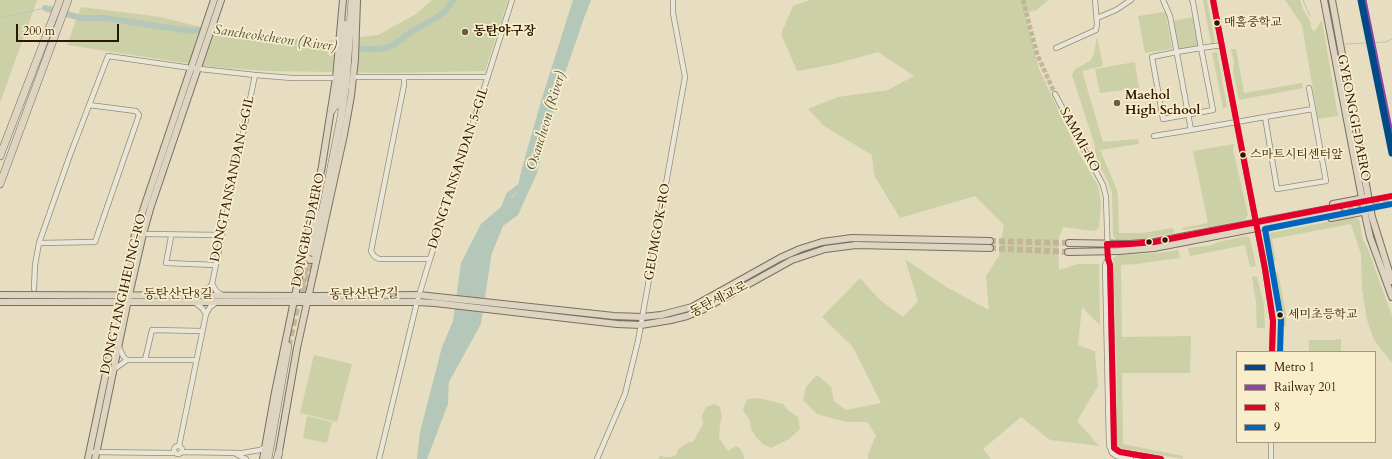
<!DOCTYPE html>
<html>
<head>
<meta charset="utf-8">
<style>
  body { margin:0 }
  #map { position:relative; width:1392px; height:459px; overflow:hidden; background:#e7ddc0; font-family:Cardo,serif }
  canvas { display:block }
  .legend { position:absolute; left:1236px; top:351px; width:140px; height:92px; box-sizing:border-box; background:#f9eecc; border:1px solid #a7987c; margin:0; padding:5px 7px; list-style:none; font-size:12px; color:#2d1603 }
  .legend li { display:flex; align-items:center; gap:8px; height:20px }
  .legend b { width:20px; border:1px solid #a7987c }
  .scale { position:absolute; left:16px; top:24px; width:103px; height:18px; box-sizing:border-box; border:2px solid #2d1603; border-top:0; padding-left:5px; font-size:12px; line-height:14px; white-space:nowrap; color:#2d1603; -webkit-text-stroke:3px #f9eecc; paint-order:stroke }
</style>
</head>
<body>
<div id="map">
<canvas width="1392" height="459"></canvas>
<ul class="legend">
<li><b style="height:5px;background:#004a85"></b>Metro 1</li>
<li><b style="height:5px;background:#8e44ad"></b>Railway 201</li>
<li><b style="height:5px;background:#e4002b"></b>8</li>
<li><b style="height:5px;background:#0065bd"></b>9</li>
</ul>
<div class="scale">200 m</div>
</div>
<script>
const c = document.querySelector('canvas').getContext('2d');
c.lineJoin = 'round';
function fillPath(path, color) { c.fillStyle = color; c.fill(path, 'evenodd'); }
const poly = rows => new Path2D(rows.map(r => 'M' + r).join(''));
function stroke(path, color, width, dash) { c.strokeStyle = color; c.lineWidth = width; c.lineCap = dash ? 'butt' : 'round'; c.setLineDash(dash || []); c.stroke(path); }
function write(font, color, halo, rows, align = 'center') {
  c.font = font + ' Cardo,"Noto Serif KR",serif'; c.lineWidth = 3.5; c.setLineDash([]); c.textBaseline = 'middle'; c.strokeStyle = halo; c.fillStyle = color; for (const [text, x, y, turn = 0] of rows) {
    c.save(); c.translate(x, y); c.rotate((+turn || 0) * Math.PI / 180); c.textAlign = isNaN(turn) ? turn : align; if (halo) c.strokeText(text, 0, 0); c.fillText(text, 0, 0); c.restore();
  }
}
fillPath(poly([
  [0,0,37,0,0,103],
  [432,0,508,0,485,71,393,73,268,71,211,67,67,45,81,7,161,17,216,31,302,44,378,35,416,14],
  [810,0,1048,0,1037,10,1025,13,1039,69,1076,148,1098,186,1101,202,1099,228,1094,231,1063,227,1058,240,1059,270,1078,264,1099,264,1100,325,1082,307,1078,345,1095,351,1098,386,1077,421,1099,446,1050,440,1021,417,983,449,991,459,868,459,868,455,876,435,867,422,846,422,817,414,803,400,806,387,817,375,831,387,834,401,846,410,881,403,853,347,822,317,860,278,880,300,903,317,918,301,905,259,946,287,989,310,986,276,999,256,1004,225,975,196,900,218,874,175,872,155,824,126,808,109,838,97,888,90,914,76,878,52,835,64,797,71,781,34,793,6],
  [1203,0,1207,0,1215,41,1214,44,1211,44],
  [1285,0,1300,0,1303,9,1311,23,1310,25,1314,32,1322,20,1338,116,1318,119,1302,25],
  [1164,12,1166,15,1172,49,1145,53,1138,16],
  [1193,17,1198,45,1197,46,1181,50,1179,48,1173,21],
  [1097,36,1103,66,1082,71,1103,142,1138,139,1139,144,1100,150,1117,190,1118,199,1119,233,1142,233,1173,228,1174,232,1173,233,1137,240,1118,241,1113,236,1112,192,1105,175,1100,168,1095,150,1095,146,1072,75,1074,70,1091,60,1094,54],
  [1231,49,1236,49,1244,93,1302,83,1303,88,1239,100,1233,71,1234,62],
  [1217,52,1227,107,1223,108,1212,53],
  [1135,62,1139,88,1100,93,1095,69],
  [1234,144,1233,150,1248,214,1245,220,1209,227,1204,227,1183,230,1182,228,1208,223,1193,151],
  [1354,217,1359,219,1363,240,1368,249,1392,316,1392,363,1374,340,1367,320,1362,289,1361,254,1351,224,1272,239,1276,261,1270,262,1266,237,1270,233],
  [1246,236,1250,238,1256,266,1250,267,1245,245,1190,256,1188,248,1212,245,1218,242],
  [1178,250,1180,258,1136,264,1121,265,1122,337,1191,336,1190,373,1122,373,1123,444,1183,456,1183,459,1119,448,1116,445,1117,373,1113,258,1118,255,1160,253],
  [1278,272,1286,315,1286,326,1280,326,1279,309,1275,294,1276,288,1273,273],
  [1257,276,1264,305,1265,328,1257,328,1256,303,1252,277],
  [1341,339,1341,352,1309,352,1309,340,1333,340],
  [314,355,352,364,337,422,300,413],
  [759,398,783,404,789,411,798,417,800,429,789,439,771,448,763,444,756,437,751,429,750,421,743,410,747,399],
  [714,404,720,407,722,418,720,424,719,438,728,451,736,446,740,448,744,456,744,459,658,459,660,455,664,457,670,457,676,455,678,449,689,442,693,442,703,424,702,416,706,407],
  [307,416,332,422,327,443,303,438]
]), '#ccd0a6');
fillPath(poly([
  [573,0,591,0,584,18,561,85,547,135,537,173,518,215,503,226,482,278,477,320,449,376,448,404,427,459,417,459,420,432,442,347,453,321,461,263,481,224,516,194,522,168,542,98]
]), '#b5c7b8');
stroke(poly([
  [1303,0,1310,16],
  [0,18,45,8],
  [1345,44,1386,42,1392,39]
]), '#b5c7b8', 1);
stroke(poly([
  [45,8,81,18,104,18,191,31,210,29,235,35,271,40,291,41,317,46,366,49,381,49,392,46,411,32,439,16,448,8,453,0],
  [503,211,509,195,523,184],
  [445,383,478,323,488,257]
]), '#b5c7b8', 6);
stroke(poly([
  [1023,0,1037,54,1055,94]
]), '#c2b59a', 4.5, [4.5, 2]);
stroke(poly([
  [1338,207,1392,196],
  [1339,212,1392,201],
  [990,241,1069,243],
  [990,248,1068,252]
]), '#c2b59a', 6, [6, 3]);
stroke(poly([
  [305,292,314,254],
  [288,346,309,252]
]), '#c2b59a', 7, [7, 3.5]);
const minor = poly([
  [1163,0,1170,16,1191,130,1265,117,1277,189,1326,181,1313,109,1265,117],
  [1192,0,1193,2,1201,48,1213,110,1163,119,1152,57,1177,52,1201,48,1222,45],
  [1213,0,1265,269,1273,321,1272,352],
  [1097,18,1116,10,1131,0],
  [1056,48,1096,30,1097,24,1095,0],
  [353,77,488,77],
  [404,77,404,85,371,251,374,256,379,259,430,259,512,0],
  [1309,88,1313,109],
  [1055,94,1103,185,1106,197,1108,259,1110,265,1114,448,1120,452,1161,459],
  [1154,136,1191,130],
  [143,234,222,235],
  [171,237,166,263,215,265],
  [39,243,95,242,139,115,136,111,89,105],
  [1108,259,1105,265,1109,445,1112,453,1116,456,1131,459],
  [212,284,217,292,222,295],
  [34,289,35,265,39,243,70,155,108,56,191,68,255,75,292,78,336,78],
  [202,295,209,288,212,284,255,75],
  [194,302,202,308,206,314],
  [119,347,123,356,127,360],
  [145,360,152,330,202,331],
  [113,370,127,360,195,360],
  [179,446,206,314,210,307,217,302],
  '174 450a4 4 0 1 1 8 0a4 4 0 1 1-8 0Z',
  [89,452,175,453],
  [182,452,242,453,260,450,265,447],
  [236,454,246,459],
  [379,459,417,302,430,259],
  [597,459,625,394,638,341,685,77,673,13,673,0],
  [1271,459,1271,442]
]);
const major = poly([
  [1324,0,1366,219,1370,237,1392,297],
  [1332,0,1372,217,1392,281],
  [1333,204,1365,198],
  [1331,218,1367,211],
  [1069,243,1130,244,1154,242,1338,207],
  [1068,252,1119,251,1154,248,1339,212],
  [304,255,310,260,315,259,317,257],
  [0,295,319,296,419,295,614,316,642,317,661,315,692,307,780,258,800,249,822,242,852,238,990,241],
  [0,302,417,302,435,303,617,324,641,325,671,320,687,316,702,310,792,260,825,249,856,245,990,248],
  [278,457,297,348,344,135,351,96,355,59,357,0],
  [88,459,135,234,214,0],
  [95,459,129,295,143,234,151,206,221,0],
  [263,459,275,392,322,166,336,78,343,0]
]);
const highway = poly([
  [338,105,344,58,346,24],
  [332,110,339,99],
  [0,156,60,0],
  [0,184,68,0],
  [309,252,317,214],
  [314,253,341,117,346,83,352,0],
  [268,459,288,346],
  [277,459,279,452]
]);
stroke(minor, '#938b78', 6);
stroke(major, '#797060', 8);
stroke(highway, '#797060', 8);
stroke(minor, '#eae6d7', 4.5);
stroke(major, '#ddd4c2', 6);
stroke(highway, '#ddd4c2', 7);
stroke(poly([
  [1213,0,1265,269,1273,321,1272,352],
  [1161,459,1120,452,1114,448,1110,265,1108,259,1107,244,1130,244,1154,242,1392,196]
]), '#e4002b', 6);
stroke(poly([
  [1280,352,1281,320,1265,229,1392,204]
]), '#0065bd', 6);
stroke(poly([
  [1363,0,1392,143]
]), '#8e44ad', 7);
stroke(poly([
  [1361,0,1392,153]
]), '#004a85', 7);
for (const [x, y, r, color] of [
  [1217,23,3.5,"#2d1603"],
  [465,32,4,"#6e5c45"],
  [1117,103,4,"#6e5c45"],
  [1243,155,3.5,"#2d1603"],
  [1165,240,3.5,"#2d1603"],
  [1149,242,3.5,"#2d1603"],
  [1280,315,3.5,"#2d1603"]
]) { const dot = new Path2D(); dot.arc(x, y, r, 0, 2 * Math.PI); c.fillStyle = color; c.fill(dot); stroke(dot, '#f9eecc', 1.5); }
write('12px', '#2d1603', '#f9eecc', [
  ["매홀중학교",1224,23],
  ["스마트시티센터앞",1250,155],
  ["세미초등학교",1288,315]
], 'left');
write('bold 13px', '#2d1603', '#f9eecc', [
  ["동탄야구장",473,32],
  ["Maehol",1125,96],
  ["High School",1125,111]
], 'left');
write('13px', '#2d1603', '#f9eecc', [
  ["GYEONGGI-DAERO",1353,118,79],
  ["SAMMI-RO",1079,140,62],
  ["DONGTANSANDAN 5-GIL",459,168,-72],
  ["DONGTANSANDAN 6-GIL",233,179,-78],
  ["DONGBU-DAERO",309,230,-78],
  ["GEUMGOK-RO",658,232,-80],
  ["DONGTANGIHEUNG-RO",124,294,-77],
  ["동탄산단8길",178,295],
  ["동탄산단7길",364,295,-1],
  ["동탄세교로",719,300,-27]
]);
write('italic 14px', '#555041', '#f9eecc', [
  ["Sancheokcheon (River)",275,39,8],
  ["Osancheon (River)",547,121,-73]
]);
</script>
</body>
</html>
